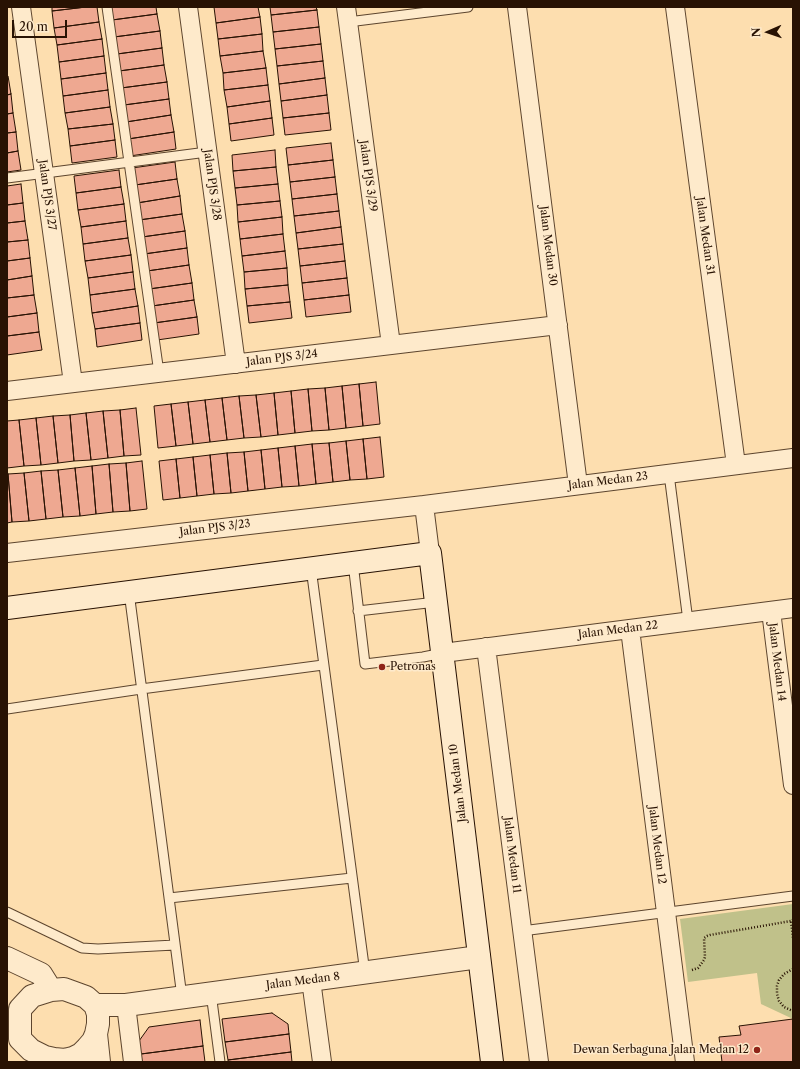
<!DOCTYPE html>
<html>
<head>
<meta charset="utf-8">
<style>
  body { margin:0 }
  #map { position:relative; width:800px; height:1069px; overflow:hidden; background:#fddeaf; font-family:"Libre Caslon Text",serif }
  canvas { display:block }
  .frame { position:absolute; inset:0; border:8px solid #281203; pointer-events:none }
  .north { position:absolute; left:748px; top:12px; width:40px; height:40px; -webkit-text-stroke:3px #feeacb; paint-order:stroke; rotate:268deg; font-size:11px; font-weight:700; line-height:16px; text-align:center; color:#281203 }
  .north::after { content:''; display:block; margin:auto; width:14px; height:18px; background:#281203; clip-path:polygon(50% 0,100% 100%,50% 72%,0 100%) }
  .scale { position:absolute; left:12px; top:20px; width:55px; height:18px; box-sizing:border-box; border:2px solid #281203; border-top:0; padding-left:5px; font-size:12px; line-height:14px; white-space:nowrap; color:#281203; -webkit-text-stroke:3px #feeacb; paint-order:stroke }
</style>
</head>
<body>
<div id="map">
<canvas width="800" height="1069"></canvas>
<div class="frame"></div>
<div class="north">N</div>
<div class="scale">20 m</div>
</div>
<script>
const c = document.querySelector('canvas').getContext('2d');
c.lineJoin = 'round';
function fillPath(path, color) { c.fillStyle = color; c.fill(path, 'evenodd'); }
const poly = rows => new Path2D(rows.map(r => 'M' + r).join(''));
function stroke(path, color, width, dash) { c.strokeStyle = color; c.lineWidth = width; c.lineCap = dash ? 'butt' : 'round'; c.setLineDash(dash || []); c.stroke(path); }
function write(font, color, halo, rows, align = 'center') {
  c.font = font + ' "Libre Caslon Text",serif'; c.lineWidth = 3; c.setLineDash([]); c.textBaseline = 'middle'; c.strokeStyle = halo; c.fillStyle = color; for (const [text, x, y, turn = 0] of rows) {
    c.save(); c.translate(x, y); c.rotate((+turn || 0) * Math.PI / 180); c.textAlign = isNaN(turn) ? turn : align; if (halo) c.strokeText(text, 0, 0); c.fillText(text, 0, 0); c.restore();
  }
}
fillPath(poly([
  [793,904,793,1019,761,1004,757,973,688,982,680,919]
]), '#c0c18a');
const building = poly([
  [52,7,86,7,52,11,52,7],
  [86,7,97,7,99,22,54,28,52,11,86,7],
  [110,7,156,7,157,14,112,20,110,7],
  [214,7,258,7,260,17,216,23,214,7],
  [270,7,316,7,317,10,271,15,270,7],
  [317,10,319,27,273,32,271,15,317,10],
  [157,14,160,31,114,37,112,20,157,14],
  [260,17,262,34,218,39,216,23,260,17],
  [99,22,102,39,57,45,54,28,99,22],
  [319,27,321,44,275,49,273,32,319,27],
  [160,31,162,48,117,54,114,37,160,31],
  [262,34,263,51,220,56,218,39,262,34],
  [102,39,104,56,59,62,57,45,102,39],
  [321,44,323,61,277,66,275,49,321,44],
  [162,48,164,65,119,71,117,54,162,48],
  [263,51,266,68,223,73,220,56,263,51],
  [104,56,106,73,61,79,59,62,104,56],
  [323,61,325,78,279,84,277,66,323,61],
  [164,65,167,82,121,88,119,71,164,65],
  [266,68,268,85,224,90,223,73,266,68],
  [106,73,108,90,63,96,61,79,106,73],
  [7,76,8,76,11,94,7,95,7,76],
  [325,78,327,95,281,101,279,84,325,78],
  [167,82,169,99,124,105,121,88,167,82],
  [268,85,270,101,227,107,224,90,268,85],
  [108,90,110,107,65,113,63,96,108,90],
  [11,94,13,113,7,114,7,95,11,94],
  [327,95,329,113,283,118,281,101,327,95],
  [169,99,171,115,126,122,124,105,169,99],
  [270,101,272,118,229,124,227,107,270,101],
  [110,107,113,124,68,129,65,113,110,107],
  [13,113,16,132,7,133,7,114,13,113],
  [329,113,331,130,285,135,283,118,329,113],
  [171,115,174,132,128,139,126,122,171,115],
  [272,118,274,135,231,141,229,124,272,118],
  [113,124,115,140,70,146,68,129,113,124],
  [16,132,18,151,7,153,7,133,16,132],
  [174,132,176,149,130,156,128,139,174,132],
  [115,140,117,157,72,163,70,146,115,140],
  [331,143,333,160,288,165,286,148,331,143],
  [275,150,276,167,233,171,232,155,275,150],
  [18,151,21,170,7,172,7,153,18,151],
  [333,160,335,177,290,182,288,165,333,160],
  [175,162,177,179,135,185,132,168,175,162],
  [276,167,278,184,235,188,233,171,276,167],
  [119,170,121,187,76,193,74,176,119,170],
  [335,177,337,194,292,199,290,182,335,177],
  [177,179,180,196,137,203,135,185,177,179],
  [21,184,23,203,7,205,7,186,21,184],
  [278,184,280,201,237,205,235,188,278,184],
  [121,187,124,204,78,210,76,193,121,187],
  [337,194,339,211,294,216,292,199,337,194],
  [180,196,182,214,139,220,137,203,180,196],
  [280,201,282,217,238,222,237,205,280,201],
  [23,203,25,221,7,223,7,205,23,203],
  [124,204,126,221,81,227,78,210,124,204],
  [339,211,341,227,296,233,294,216,339,211],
  [182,214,185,231,142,237,139,220,182,214],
  [282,217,283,234,240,239,238,222,282,217],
  [25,221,28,240,7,242,7,223,25,221],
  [126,221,128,238,83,244,81,227,126,221],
  [341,227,343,244,298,249,296,233,341,227],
  [185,231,187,248,144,254,142,237,185,231],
  [283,234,285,251,242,256,240,239,283,234],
  [128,238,131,255,85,261,83,244,128,238],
  [28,240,30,258,7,261,7,242,28,240],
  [343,244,345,261,300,266,298,249,343,244],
  [187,248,189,265,147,271,144,254,187,248],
  [285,251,287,268,244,272,242,256,285,251],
  [131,255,133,272,88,278,85,261,131,255],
  [30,258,32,276,7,280,7,261,30,258],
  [345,261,347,278,302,283,300,266,345,261],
  [189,265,192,283,149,289,147,271,189,265],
  [287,268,288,285,245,289,244,272,287,268],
  [133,272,135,289,90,295,88,278,133,272],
  [32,276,34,295,7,298,7,280,32,276],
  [347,278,349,295,304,300,302,283,347,278],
  [192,283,194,300,152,306,149,289,192,283],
  [288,285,290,302,247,306,245,289,288,285],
  [135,289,138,306,92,313,90,295,135,289],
  [34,295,37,313,7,317,7,298,34,295],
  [349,295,351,312,306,317,304,300,349,295],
  [194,300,197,317,154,323,152,306,194,300],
  [290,302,292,318,249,323,247,306,290,302],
  [138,306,140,323,95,329,92,313,138,306],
  [37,313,39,332,7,336,7,317,37,313],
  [197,317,199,334,157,340,154,323,197,317],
  [140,323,142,340,97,347,95,329,140,323],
  [39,332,42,350,7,355,7,336,39,332],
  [376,382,380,424,363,426,359,384,376,382],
  [359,384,363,426,346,428,342,386,359,384],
  [342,386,346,428,329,430,325,388,342,386],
  [325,388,329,430,312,431,308,389,325,388],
  [308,389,312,431,295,433,291,391,308,389],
  [291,391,295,433,278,435,274,393,291,391],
  [274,393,278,435,261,437,256,395,274,393],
  [256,395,261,437,244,438,239,396,256,395],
  [239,396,244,438,227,440,222,398,239,396],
  [222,398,227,440,210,442,205,400,222,398],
  [205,400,210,442,193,444,188,402,205,400],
  [188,402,193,444,176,446,171,404,188,402],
  [171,404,176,446,158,448,154,406,171,404],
  [136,408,141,455,124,456,120,410,136,408],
  [120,410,124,456,108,458,103,411,120,410],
  [103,411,108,458,91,460,86,413,103,411],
  [86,413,91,460,74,461,70,415,86,413],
  [70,415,74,461,58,463,53,416,70,415],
  [53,416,58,463,41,465,36,418,53,416],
  [36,418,41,465,24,466,19,420,36,418],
  [19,420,24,466,7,468,7,421,19,420],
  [380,437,384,477,367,479,363,439,380,437],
  [363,439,367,479,350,480,346,441,363,439],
  [346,441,350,480,333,482,329,443,346,441],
  [329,443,333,482,316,484,312,444,329,443],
  [312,444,316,484,299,486,295,446,312,444],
  [295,446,299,486,282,487,278,448,295,446],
  [278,448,282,487,265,489,261,450,278,448],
  [261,450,265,489,248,491,244,452,261,450],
  [244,452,248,491,231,493,227,453,244,452],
  [227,453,231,493,214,494,210,455,227,453],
  [210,455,214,494,197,496,193,457,210,455],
  [193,457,197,496,180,498,176,459,193,457],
  [176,459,180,498,163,500,159,461,176,459],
  [142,461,147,509,130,511,126,463,142,461],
  [126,463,130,511,113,512,109,464,126,463],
  [109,464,113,512,96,514,92,466,109,464],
  [92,466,96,514,80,516,75,468,92,466],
  [75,468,80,516,63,517,58,470,75,468],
  [58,470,63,517,46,519,41,471,58,470],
  [41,471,46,519,29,521,24,473,41,471],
  [24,473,29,521,12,522,8,474,24,473],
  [8,474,12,522,7,523,7,475,8,474],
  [272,1013,288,1024,289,1034,225,1042,222,1019,272,1013],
  [793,1019,793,1062,722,1062,719,1037,741,1035,739,1026,793,1019],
  [200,1020,203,1046,141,1054,139,1041,149,1027,200,1020],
  [289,1034,291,1052,228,1060,225,1042,289,1034],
  [203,1046,205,1062,142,1062,141,1054,203,1046],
  [291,1052,292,1062,228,1062,228,1060,291,1052]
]);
fillPath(building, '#eea891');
stroke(building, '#281203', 1);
const service = poly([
  [107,7,159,373],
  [348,22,468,7],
  [7,178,207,152],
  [669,474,688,621],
  [353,563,365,664,423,657,443,653],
  [311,568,365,973],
  [129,592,182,997],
  [358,611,436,602],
  [7,709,141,689,323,665],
  [169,898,352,878],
  [7,912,82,948,98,949,175,945],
  [522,931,793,896],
  [211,993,220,1062]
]);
const minor = poly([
  [21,7,73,383],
  [188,7,236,364],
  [346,7,391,345],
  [517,7,578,485],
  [675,7,736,465],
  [7,391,558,325],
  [424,505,430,553],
  [7,553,179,533,424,505,793,458],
  [771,611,793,785],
  [630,629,685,1062],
  [486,647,539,1062],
  [443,653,793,608],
  [311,980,322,1062],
  [126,1005,133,1062]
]);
const tertiary = poly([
  [7,958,41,974,51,990],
  [64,989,86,997,95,1005,98,1014,98,1024,96,1034,93,1041,87,1048,81,1054,73,1058,65,1060,54,1059,45,1057,31,1050,20,1039,20,1009,32,996,51,990,64,989],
  [95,1005,126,1005,479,957],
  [96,1034,99,1062]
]);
const secondary = poly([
  [7,608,430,553,492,1062]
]);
stroke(service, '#5d452e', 11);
stroke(minor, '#5d452e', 20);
stroke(tertiary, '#5d452e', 24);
stroke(secondary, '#281203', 24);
stroke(poly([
  [793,920,791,921,793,938],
  [793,969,784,974,779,980,777,986,777,994,779,1001,784,1007,793,1011],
  [692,970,698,968,704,960,705,957,704,938,707,936,710,935,791,921]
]), '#281203', 2.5, [1, 2]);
stroke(service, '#feeacb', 9);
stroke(minor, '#feeacb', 18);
stroke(tertiary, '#feeacb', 22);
stroke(secondary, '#feeacb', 22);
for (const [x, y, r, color] of [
  [382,667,4,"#8f2418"],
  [757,1050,4,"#8f2418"]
]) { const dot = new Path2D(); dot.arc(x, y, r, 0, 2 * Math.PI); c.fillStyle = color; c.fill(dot); stroke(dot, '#feeacb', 1.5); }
write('11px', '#281203', '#feeacb', [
  ["Jalan PJS 3/29",368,176,82],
  ["Jalan PJS 3/28",212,185,82],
  ["Jalan PJS 3/27",47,195,82],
  ["Jalan Medan 31",705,236,82],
  ["Jalan Medan 30",548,246,83],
  ["Jalan PJS 3/24",282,358,-7],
  ["Jalan Medan 23",608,481,-7],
  ["Jalan PJS 3/23",215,528,-7],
  ["Jalan Medan 22",618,630,-7],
  ["Jalan Medan 14",777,662,83],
  ["Jalan Medan 10",458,783,-97],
  ["Jalan Medan 12",657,845,83],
  ["Jalan Medan 11",512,855,83],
  ["Jalan Medan 8",303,981,-7]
]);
write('11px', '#281203', '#feeacb', [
  ["Petronas",390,667],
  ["Dewan Serbaguna Jalan Medan 12",749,1050,"right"]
], 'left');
</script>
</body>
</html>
